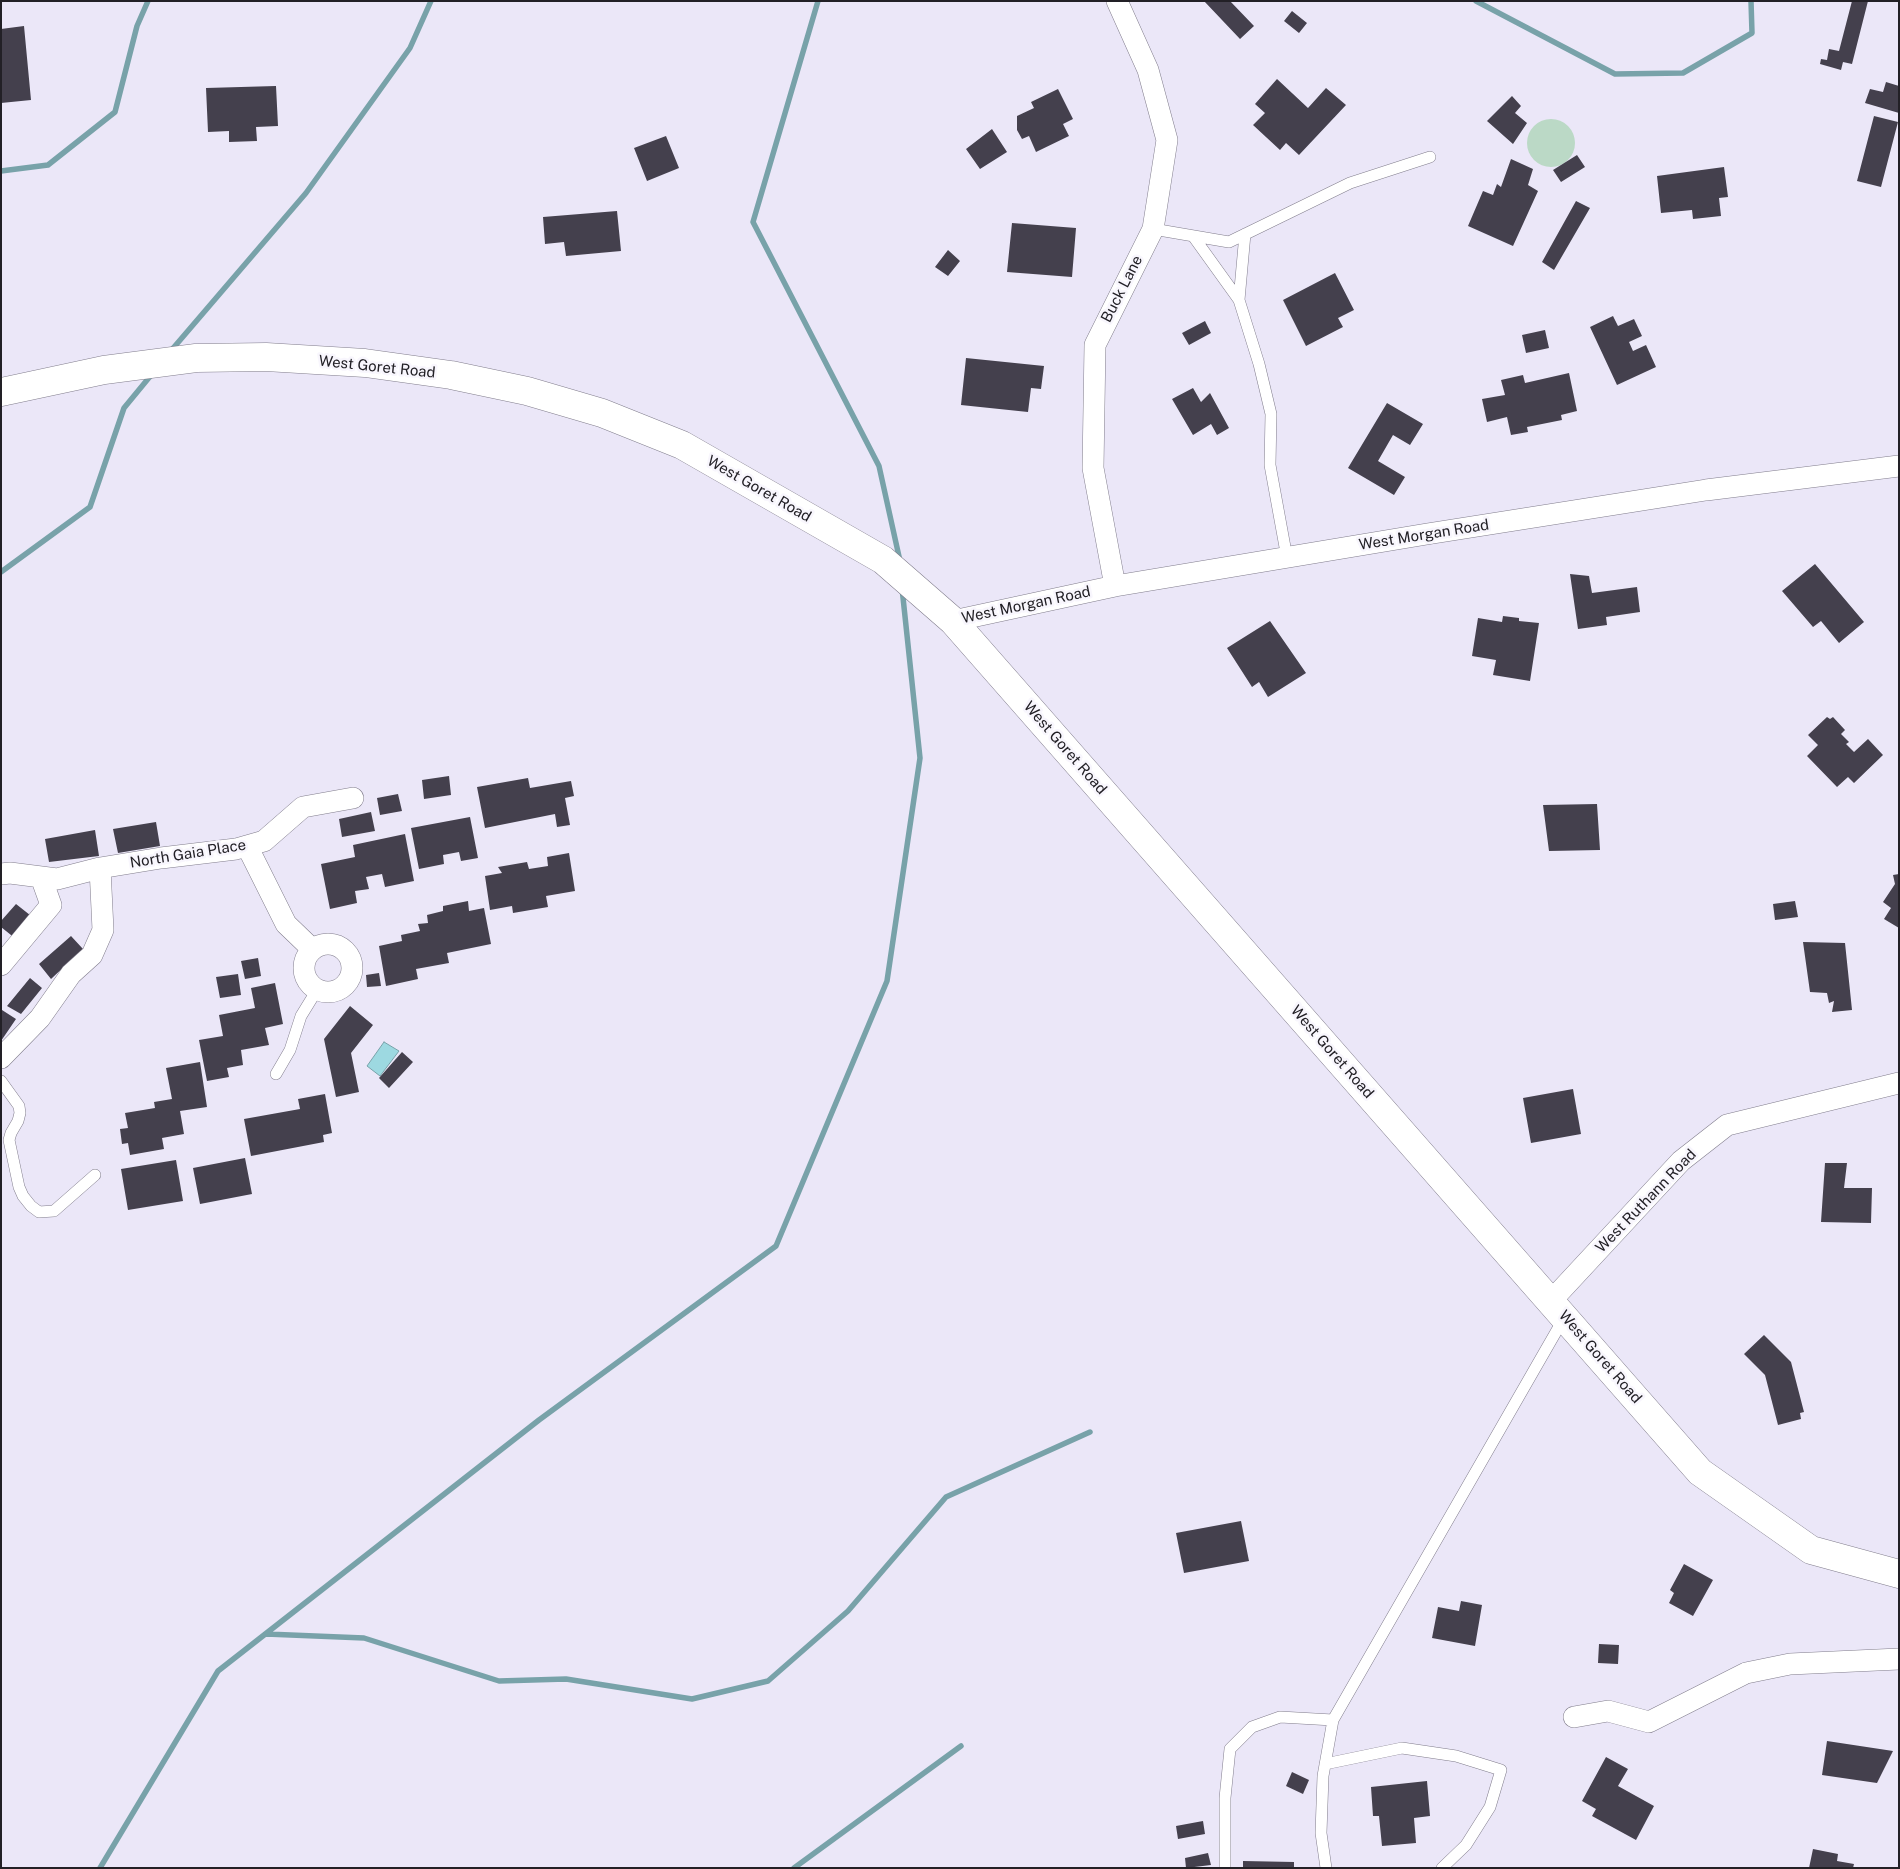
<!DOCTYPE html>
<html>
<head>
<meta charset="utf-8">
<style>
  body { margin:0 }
  #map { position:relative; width:1900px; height:1869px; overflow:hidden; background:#ebe7f8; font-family:"Public Sans",sans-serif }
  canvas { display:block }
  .frame { position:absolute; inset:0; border:2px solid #222026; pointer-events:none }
</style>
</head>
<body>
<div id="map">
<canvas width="1900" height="1869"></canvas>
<div class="frame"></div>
</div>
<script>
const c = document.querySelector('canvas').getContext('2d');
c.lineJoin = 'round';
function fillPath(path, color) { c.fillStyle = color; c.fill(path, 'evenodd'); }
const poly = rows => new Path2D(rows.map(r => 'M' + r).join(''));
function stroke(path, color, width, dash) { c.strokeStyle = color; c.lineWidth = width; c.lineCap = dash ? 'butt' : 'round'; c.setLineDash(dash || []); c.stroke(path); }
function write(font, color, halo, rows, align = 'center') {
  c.font = font + ' "Public Sans",sans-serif'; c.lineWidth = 5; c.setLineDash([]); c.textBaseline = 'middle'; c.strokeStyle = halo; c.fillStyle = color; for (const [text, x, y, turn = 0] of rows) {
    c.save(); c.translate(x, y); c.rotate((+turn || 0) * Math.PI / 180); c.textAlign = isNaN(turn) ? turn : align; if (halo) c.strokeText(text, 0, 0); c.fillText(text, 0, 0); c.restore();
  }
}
fillPath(poly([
  '1527 143a24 24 0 1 1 48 0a24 24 0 1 1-48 0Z'
]), '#bbd9c6');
const water = poly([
  [384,1042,399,1051,380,1076,367,1066,384,1042]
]);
fillPath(water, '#9dd9e1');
stroke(water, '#78a2a9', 1);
stroke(poly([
  [818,1,753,222,879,466,900,561],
  [1476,1,1615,74,1683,73,1752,33,1751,1],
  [1,171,48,165,115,112,137,26,148,1],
  [169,353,306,193,410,48,431,1],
  [1,572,90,507,124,408,152,374],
  [266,1634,364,1638,499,1681,566,1679,692,1699,768,1681,848,1611,946,1497,1090,1432],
  [100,1868,218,1671,539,1420,776,1246,887,981,920,758,902,588],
  [794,1868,961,1746]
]), '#78a2a9', 5.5);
fillPath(poly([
  [1204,1,1230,1,1254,26,1240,39],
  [1852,1,1868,1,1852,64,1843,62,1841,70,1820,64,1821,59,1827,60,1829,49,1839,51],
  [1292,11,1307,23,1299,33,1284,21],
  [24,26,31,100,1,103,1,29],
  [1277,79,1308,108,1326,88,1346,105,1299,155,1286,143,1280,150,1253,125,1265,113,1255,104],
  [1886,82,1899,86,1899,113,1865,103,1870,89,1883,92],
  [276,86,278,126,256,127,257,141,229,142,229,131,208,132,206,88],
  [1058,89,1073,119,1063,124,1069,136,1036,152,1029,136,1022,139,1017,130,1017,116,1034,108,1031,102],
  [1512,96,1521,106,1515,113,1527,123,1513,144,1487,121],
  [1874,116,1898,122,1881,187,1857,181],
  [992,129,1007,152,980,169,966,149],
  [666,136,679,168,647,181,634,148],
  [1577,155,1585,167,1561,182,1553,170],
  [1511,159,1533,169,1528,185,1538,191,1513,246,1468,226,1483,191,1493,195,1497,184,1501,187],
  [1724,167,1728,197,1719,198,1721,216,1693,219,1692,210,1661,213,1657,176],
  [1576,201,1590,208,1554,270,1542,262],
  [617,211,621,251,566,256,564,242,545,244,543,217],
  [1012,223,1076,228,1072,277,1007,272],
  [948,250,960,261,948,276,935,267],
  [1335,273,1354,310,1338,318,1343,327,1306,346,1283,300],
  [1613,316,1618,326,1634,319,1642,336,1629,342,1633,351,1646,345,1656,367,1617,385,1590,327],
  [1205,321,1211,333,1189,345,1182,333],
  [1545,330,1549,348,1526,353,1522,335],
  [966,358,1044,366,1041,389,1031,388,1028,412,961,405],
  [1569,373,1577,411,1561,415,1562,420,1527,427,1528,432,1511,435,1507,417,1487,422,1482,399,1505,395,1501,380,1523,375,1525,383],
  [1193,388,1201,402,1210,393,1229,428,1217,435,1211,424,1193,435,1172,399],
  [1387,403,1423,424,1410,445,1393,435,1378,461,1405,477,1394,495,1348,468],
  [1815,564,1864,622,1839,643,1821,621,1813,627,1782,591],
  [1570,574,1589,576,1592,593,1637,587,1640,612,1606,617,1607,625,1578,629],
  [1503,616,1519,618,1519,621,1539,623,1530,681,1493,675,1496,660,1472,656,1478,618,1502,622],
  [1270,621,1306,673,1268,697,1259,682,1252,687,1227,648],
  [1827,717,1830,719,1833,717,1845,730,1841,734,1849,742,1846,744,1854,752,1868,739,1883,755,1854,783,1848,777,1837,787,1807,756,1818,745,1808,735],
  [449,776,451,795,424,799,422,780],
  [528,778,530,788,571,781,574,796,565,798,570,825,557,827,555,814,485,828,477,787],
  [398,794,402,811,380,815,377,798],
  [1597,804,1600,850,1549,851,1543,805],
  [371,812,375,831,342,837,339,819],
  [470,817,478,858,461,861,459,852,443,855,444,864,419,869,411,828],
  [156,822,160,846,118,853,113,829],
  [95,830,99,856,49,862,45,839],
  [405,834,414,881,385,887,382,874,366,877,369,889,355,891,357,903,330,909,321,864,355,857,353,845],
  [569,853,575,891,546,896,548,907,513,913,512,906,490,910,485,876,502,873,498,867,527,862,529,869,548,866,547,857],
  [1899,874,1899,928,1884,919,1891,908,1883,902,1895,884,1893,875],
  [468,901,469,911,484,908,491,944,447,953,449,963,416,969,418,979,386,986,379,946,402,941,401,935,420,931,418,924,428,923,427,915,443,911,443,906],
  [1795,901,1798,917,1775,920,1773,904],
  [16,904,35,919,16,939,1,927,1,921],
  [71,936,83,949,51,979,39,964],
  [1803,942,1845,943,1852,1010,1832,1012,1834,1001,1829,1003,1827,993,1810,992],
  [258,958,261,976,245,979,241,961],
  [379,973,381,986,367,987,366,975],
  [238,974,241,995,220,998,216,977],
  [30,978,42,988,21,1014,7,1006],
  [275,983,283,1024,265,1028,269,1045,241,1050,243,1065,227,1068,229,1077,207,1081,199,1040,223,1036,219,1015,255,1008,251,988],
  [350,1006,373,1025,351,1053,359,1092,336,1097,324,1039],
  [2,1010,16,1019,1,1041,1,1012],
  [402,1052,413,1062,389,1088,379,1078],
  [200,1062,207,1107,180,1111,184,1134,162,1138,164,1149,130,1155,128,1143,122,1144,120,1129,128,1128,125,1113,155,1108,154,1102,172,1099,166,1068],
  [1573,1089,1581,1134,1531,1143,1523,1098],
  [325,1094,332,1133,323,1135,324,1142,251,1156,244,1119,300,1109,298,1099],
  [245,1158,252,1194,200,1204,193,1168],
  [176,1160,183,1201,128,1210,121,1169],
  [1825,1163,1847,1163,1844,1188,1872,1188,1871,1223,1821,1222],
  [1764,1335,1791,1362,1804,1412,1800,1413,1801,1419,1778,1425,1765,1375,1744,1354],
  [1241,1521,1249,1561,1184,1573,1176,1533],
  [1684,1564,1713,1580,1693,1616,1669,1603,1674,1593,1670,1590],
  [1461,1601,1482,1605,1475,1646,1432,1638,1438,1607,1459,1611],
  [1599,1644,1619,1645,1618,1664,1598,1663],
  [1827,1741,1893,1751,1877,1783,1822,1775],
  [1606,1757,1628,1769,1618,1786,1654,1806,1636,1840,1592,1816,1596,1809,1582,1801],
  [1292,1772,1309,1780,1303,1794,1286,1786],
  [1427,1781,1430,1816,1414,1818,1416,1843,1382,1846,1379,1816,1373,1816,1371,1787],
  [1203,1821,1205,1834,1178,1839,1176,1826],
  [1813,1849,1838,1854,1837,1861,1854,1864,1853,1868,1809,1868],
  [1208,1853,1211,1865,1186,1868,1185,1858],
  [1243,1861,1294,1862,1294,1868,1243,1868]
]), '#44404d');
const lane = poly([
  [1153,229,1229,242,1350,183,1430,157],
  [1245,234,1239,300,1259,364,1271,414,1270,465,1287,558],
  [1193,236,1239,300],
  [276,1074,290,1050,301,1016,317,990],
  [1,1081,19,1106,20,1113,18,1121,11,1133,9,1140,19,1187,23,1196,31,1206,39,1212,54,1211,95,1175],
  [1325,1764,1402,1748,1456,1756,1501,1770,1490,1807,1466,1845,1442,1868],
  [1225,1868,1225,1798,1230,1749,1252,1727,1280,1717,1333,1720,1564,1318],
  [1326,1868,1321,1833,1323,1776,1333,1720]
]);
const street = poly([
  [1115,586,1093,468,1095,345,1153,229,1167,140,1148,70,1117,1],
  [953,621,1115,586,1427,534,1706,490,1899,466],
  [247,846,286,924,312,949],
  [1,874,10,873,57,879,100,868,161,858,236,849,264,841,303,807,353,798],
  '304 968a24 24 0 1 1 48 0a24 24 0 1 1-48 0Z',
  [1,965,51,905,41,877],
  [1,1058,40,1018,71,974,92,955,103,930,100,868],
  [1551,1301,1681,1161,1727,1125,1899,1083],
  [1574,1717,1608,1711,1649,1722,1746,1673,1790,1664,1899,1659]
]);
const secondary = poly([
  [1,392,104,370,196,358,266,357,365,363,451,375,527,391,602,413,682,445,883,560,953,621,1700,1472,1811,1550,1899,1574]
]);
stroke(lane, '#817d8c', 12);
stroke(street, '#817d8c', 22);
stroke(secondary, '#817d8c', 29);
stroke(lane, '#fff', 11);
stroke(street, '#fff', 21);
stroke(secondary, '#fff', 28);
write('15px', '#222026', '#f8f6fd', [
  ["Buck Lane",1122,289,-63],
  ["West Goret Road",377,367,6],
  ["West Goret Road",759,489,30],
  ["West Morgan Road",1424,535,-9],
  ["West Morgan Road",1026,605,-12],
  ["West Goret Road",1065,748,49],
  ["North Gaia Place",188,854,-9],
  ["West Goret Road",1332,1052,49],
  ["West Ruthann Road",1646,1201,-46],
  ["West Goret Road",1600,1357,49]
]);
</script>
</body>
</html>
